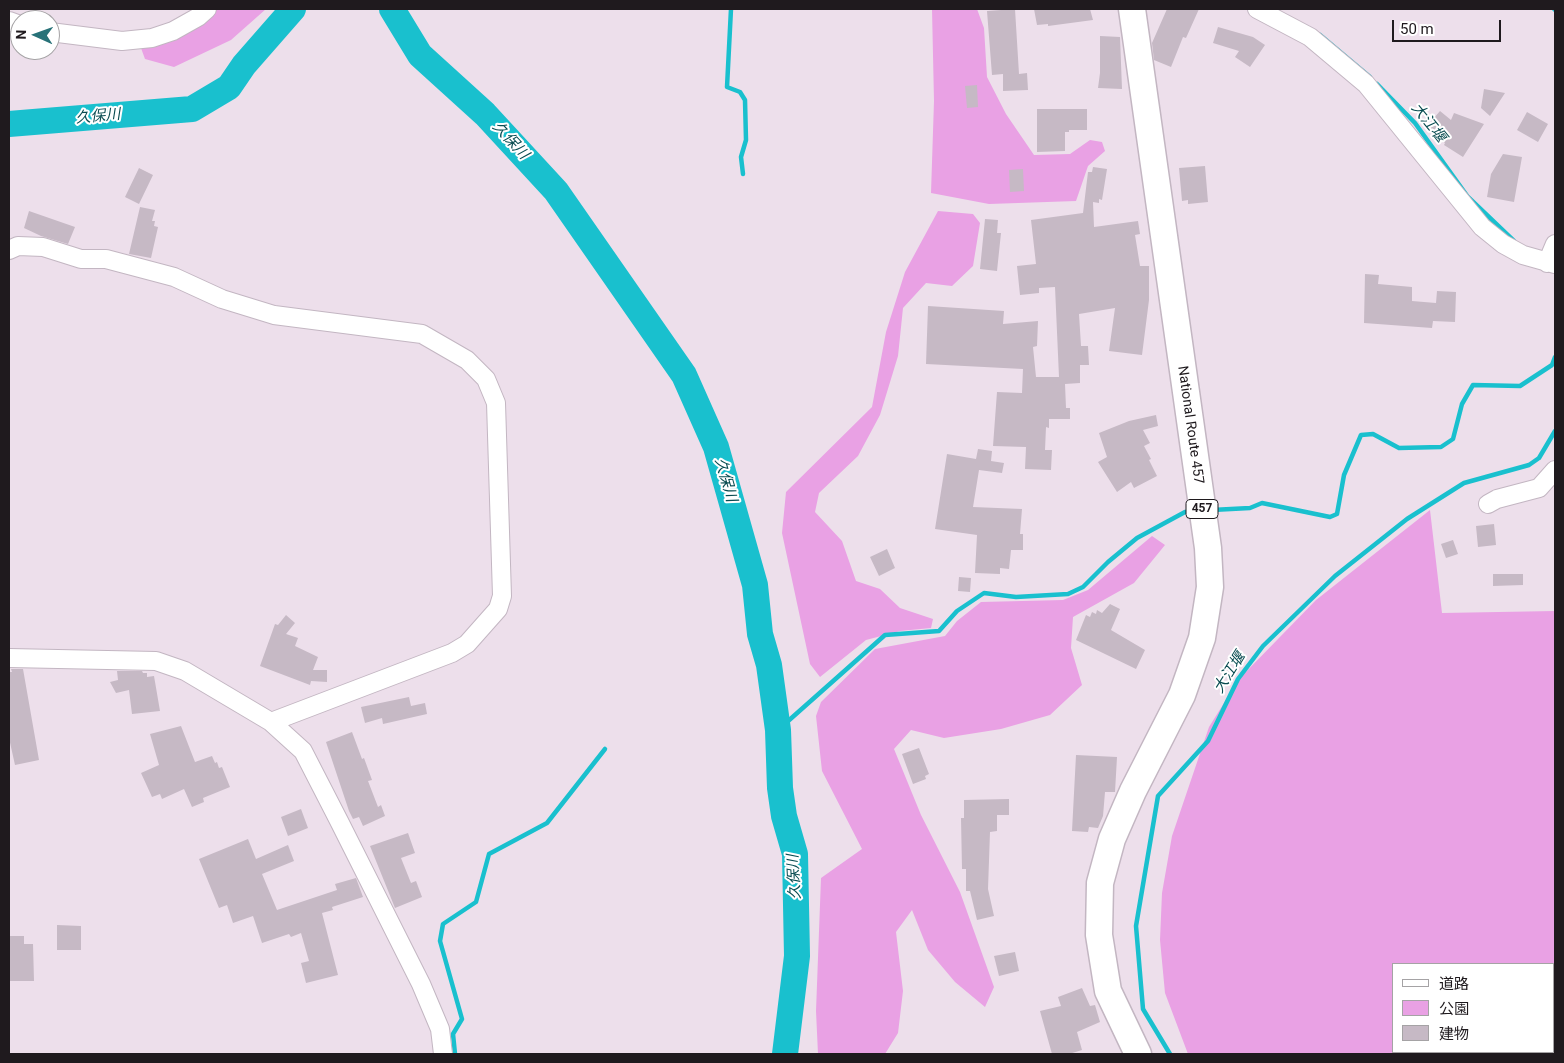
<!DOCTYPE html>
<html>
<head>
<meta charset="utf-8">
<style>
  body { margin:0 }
  #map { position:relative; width:1564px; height:1063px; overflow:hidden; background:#eddfeb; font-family:Roboto,"Noto Sans JP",sans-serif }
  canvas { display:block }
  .frame { position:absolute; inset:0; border:10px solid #1f1a1e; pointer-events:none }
  .legend { position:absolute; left:1392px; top:963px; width:162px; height:90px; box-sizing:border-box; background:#fff; border:1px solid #a5a3a5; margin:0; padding:6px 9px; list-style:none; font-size:15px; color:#1f1a1e }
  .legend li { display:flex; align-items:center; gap:10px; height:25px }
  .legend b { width:25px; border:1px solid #a5a3a5 }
  .north { position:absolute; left:10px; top:10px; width:50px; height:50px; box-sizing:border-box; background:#fff; border:1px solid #a5a3a5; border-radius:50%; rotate:272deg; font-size:14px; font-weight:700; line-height:20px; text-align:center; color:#1f1a1e }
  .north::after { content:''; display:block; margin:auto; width:18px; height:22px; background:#287278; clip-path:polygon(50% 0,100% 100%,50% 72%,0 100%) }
  .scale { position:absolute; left:1392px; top:20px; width:109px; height:22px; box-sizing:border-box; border:2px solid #1f1a1e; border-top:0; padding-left:6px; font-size:15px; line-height:18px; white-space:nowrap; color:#1f1a1e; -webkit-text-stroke:4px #fff; paint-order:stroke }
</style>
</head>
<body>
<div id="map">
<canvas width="1564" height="1063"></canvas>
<div class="frame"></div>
<ul class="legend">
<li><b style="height:6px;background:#fff"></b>道路</li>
<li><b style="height:14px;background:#e9a1e4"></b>公園</li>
<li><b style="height:14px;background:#c6b9c5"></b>建物</li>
</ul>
<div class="north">N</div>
<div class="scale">50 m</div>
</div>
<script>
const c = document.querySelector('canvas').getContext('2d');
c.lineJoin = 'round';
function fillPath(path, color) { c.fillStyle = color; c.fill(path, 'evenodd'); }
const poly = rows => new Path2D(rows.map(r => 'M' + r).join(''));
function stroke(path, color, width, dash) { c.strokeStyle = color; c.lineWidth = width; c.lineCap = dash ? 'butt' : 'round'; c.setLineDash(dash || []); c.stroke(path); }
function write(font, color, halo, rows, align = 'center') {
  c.font = font + ' Roboto,"Noto Sans JP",sans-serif'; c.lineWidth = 4; c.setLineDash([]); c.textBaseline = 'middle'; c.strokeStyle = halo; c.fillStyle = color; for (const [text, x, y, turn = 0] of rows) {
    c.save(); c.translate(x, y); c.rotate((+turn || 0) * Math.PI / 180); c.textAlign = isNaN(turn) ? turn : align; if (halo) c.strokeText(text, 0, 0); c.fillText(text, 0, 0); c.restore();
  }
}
fillPath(poly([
  [215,9,266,9,231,40,174,67,145,59,141,48,185,35],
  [932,9,977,9,984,28,987,77,1006,114,1034,155,1070,154,1090,140,1102,142,1105,151,1088,166,1076,201,989,204,931,193,934,101],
  [938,211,973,214,980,223,973,266,952,286,926,283,903,308,898,356,880,415,858,456,819,493,815,512,842,541,856,581,880,589,900,608,933,619,931,628,900,631,866,640,820,677,810,664,782,533,786,492,872,407,886,332,905,272],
  [1430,510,1442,613,1555,611,1555,1054,1188,1054,1165,993,1160,940,1162,893,1172,836,1209,727,1239,679,1316,600],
  [1553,964,1553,1052,1393,1052,1393,964],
  [1152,536,1165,545,1134,583,1073,617,1071,648,1082,685,1050,715,1001,729,944,738,911,730,894,749,921,815,960,892,994,987,985,1007,955,982,928,950,912,910,896,932,903,991,898,1033,885,1054,818,1054,816,1011,821,878,862,849,822,771,816,716,821,702,875,649,945,636,957,621,981,602,1063,600,1088,590]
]), '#e9a1e4');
stroke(poly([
  [731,9,727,87,740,92,745,100,746,140,741,157,743,174],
  [1554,9,1555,10],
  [1320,35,1370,77],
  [1377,84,1415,123,1468,197,1514,241],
  [1212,510,1250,508,1262,503,1330,517,1337,514,1344,475,1361,435,1373,434,1399,448,1441,447,1453,439,1462,404,1473,385,1520,386,1552,365,1555,357],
  [778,730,885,635,939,631,957,611,984,593,1016,597,1068,594,1083,587,1108,562,1137,538,1185,512,1194,511],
  [455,1054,453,1034,462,1019,440,941,443,924,476,902,489,854,547,823,605,749],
  [1170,1054,1143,1009,1136,926,1158,796,1208,741,1238,679,1263,646,1335,576,1407,519,1464,483,1529,465,1539,458,1555,431]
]), '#19c0ce', 4.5);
stroke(poly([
  [392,9,420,55,485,114,556,191,684,375,716,447,755,585,760,634,769,665,778,730,780,788,784,816,795,854,797,956,785,1054],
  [9,124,192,109,229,87,244,65,293,9]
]), '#19c0ce', 26);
fillPath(poly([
  [1015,9,1019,74,1027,73,1028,90,1003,91,1003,74,992,75,987,11],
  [1034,9,1090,9,1093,20,1048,26,1048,24,1037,25],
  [1167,9,1199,9,1186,38,1183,37,1171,67,1154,60,1152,43],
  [1218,27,1253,37,1265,45,1250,67,1235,57,1239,51,1213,43],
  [1100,36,1120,37,1122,89,1098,88,1100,73],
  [977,85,978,107,967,108,965,86],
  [1484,89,1505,93,1490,116,1481,108],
  [1037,109,1087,109,1087,130,1069,130,1069,132,1065,132,1065,151,1037,152],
  [1440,111,1451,120,1454,113,1484,124,1463,157,1444,145,1445,143,1427,126],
  [1527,112,1548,124,1538,142,1517,130],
  [1503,154,1522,157,1514,202,1487,197,1491,174],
  [1205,166,1208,202,1188,204,1188,200,1182,201,1179,168],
  [1093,167,1107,169,1102,200,1099,199,1099,203,1093,202,1094,227,1138,221,1140,234,1135,235,1140,266,1149,266,1149,300,1142,355,1109,351,1115,308,1079,314,1081,346,1088,346,1089,365,1080,365,1080,383,1065,384,1066,408,1070,408,1070,419,1049,419,1049,428,1046,427,1045,450,1052,450,1051,470,1025,469,1026,447,993,446,997,392,1022,393,1023,369,926,364,928,306,1004,311,1003,324,1038,321,1037,346,1033,347,1036,377,1059,377,1055,287,1039,288,1039,293,1020,295,1017,266,1036,264,1031,220,1083,213,1088,172,1092,172],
  [139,168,153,175,139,204,125,197],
  [1023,169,1024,191,1010,192,1009,170],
  [140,207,155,210,152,221,155,221,154,226,158,227,151,258,129,254],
  [29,211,75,227,68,244,41,236,24,228],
  [985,219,998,220,997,233,1001,233,997,271,980,269],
  [1365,274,1379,275,1378,284,1412,287,1412,301,1436,303,1437,291,1456,292,1455,322,1433,321,1432,328,1364,323],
  [1156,415,1158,426,1143,430,1150,443,1144,446,1151,459,1149,460,1157,476,1134,488,1131,482,1117,492,1098,462,1107,457,1099,433,1129,421],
  [978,449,992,451,991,461,1004,463,1002,473,979,470,973,507,1022,509,1020,534,1023,534,1023,550,1011,550,1009,569,1000,568,1000,574,975,573,977,535,935,529,947,454,976,459],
  [1494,524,1496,545,1478,547,1476,526],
  [1453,540,1458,554,1446,558,1441,544],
  [887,549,895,568,879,576,870,557],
  [1493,574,1523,574,1523,585,1493,586],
  [959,577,971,578,970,592,958,591],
  [1110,604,1120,609,1111,630,1145,650,1136,669,1076,640,1086,615,1090,617,1092,612,1096,614,1097,610,1102,613],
  [286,615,295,623,286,634,298,638,295,646,318,657,313,670,327,670,327,682,311,681,310,685,260,666,275,624,278,625],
  [11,669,23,669,39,760,15,765,9,738,9,672,12,672],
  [117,671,142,671,143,673,147,673,147,677,154,676,160,711,132,714,129,690,116,693,110,682,118,680],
  [409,697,411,706,425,703,427,714,383,724,382,718,365,723,361,707],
  [181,726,195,762,212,756,215,763,217,762,219,768,222,767,230,787,203,798,204,802,192,807,184,789,162,799,160,794,152,797,141,773,159,765,150,734],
  [352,732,362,759,364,758,372,780,368,781,378,807,381,805,385,816,363,826,359,817,353,819,349,811,326,742],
  [919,748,929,774,925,776,926,779,913,784,902,754],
  [1076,755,1117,757,1115,792,1105,792,1103,816,1098,828,1089,827,1088,832,1072,831],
  [1009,799,1009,815,997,815,997,831,990,832,988,889,994,916,977,920,970,891,966,891,966,869,962,869,961,818,964,818,964,800],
  [301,809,308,828,288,836,281,817],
  [408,833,415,853,401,858,411,883,416,881,422,897,395,908,370,846],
  [248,839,256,859,288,845,294,861,262,874,277,910,337,890,335,884,356,878,363,897,332,907,333,910,322,913,338,975,306,983,301,963,309,961,301,933,291,937,289,934,262,943,253,916,233,923,227,905,219,908,199,859],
  [57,925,81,926,81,950,57,950],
  [9,936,24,936,24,944,33,944,34,981,9,981],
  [1015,952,1019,971,999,976,994,956],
  [1082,988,1090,1006,1095,1005,1100,1022,1077,1032,1082,1050,1069,1054,1052,1054,1040,1011,1061,1006,1058,997]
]), '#c6b9c5');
const minor = poly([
  [1257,9,1310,37,1366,84,1482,227,1503,244,1523,255,1555,264],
  [9,21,20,25],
  [50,32,122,41,152,38,173,31,198,17,207,9],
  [9,250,18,246,43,247,81,259,106,259,174,277,222,299,274,315,422,334,467,360,486,379,496,403,502,596,498,609,467,644,452,653,271,722],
  [1547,263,1555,244],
  [1488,504,1497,499,1539,488,1555,470],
  [9,658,156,661,185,671,271,722,303,751,339,821,421,984,440,1029,443,1054]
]);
const highway = poly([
  [1132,9,1208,548,1210,587,1202,638,1182,695,1133,791,1112,839,1100,883,1099,935,1108,991,1138,1054]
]);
stroke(minor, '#c3b6c2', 20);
stroke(highway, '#c3b6c2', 29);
stroke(minor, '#fff', 18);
stroke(highway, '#fff', 26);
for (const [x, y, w] of [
  [1202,509,32]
]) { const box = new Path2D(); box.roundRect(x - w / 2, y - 9.5, w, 19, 4); c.fillStyle = '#fff'; c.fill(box); stroke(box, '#1f1a1e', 1); }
write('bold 12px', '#1f1a1e', null, [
  ["457",1202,509]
]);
write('14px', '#1f1a1e', '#fff', [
  ["National Route 457",1190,425,82]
]);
write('italic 15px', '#084b50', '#fff', [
  ["久保川",98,117,-5],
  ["大江堰",1428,123,51],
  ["久保川",510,141,47],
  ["久保川",725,480,74],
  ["大江堰",1230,673,-58],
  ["久保川",795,877,-93]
]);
</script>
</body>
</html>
